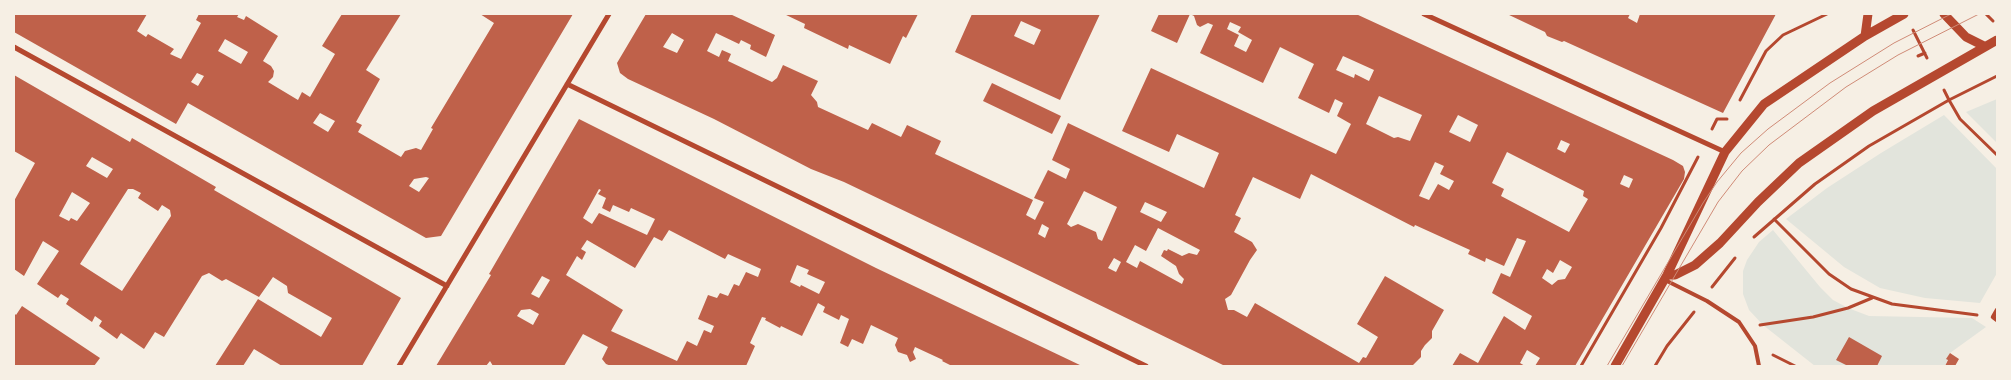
<!DOCTYPE html>
<html>
<head>
<meta charset="utf-8">
<style>
  body { margin:0 }
  #map { position:relative; width:2011px; height:380px; overflow:hidden; background:#f6efe4; font-family:Spectral,serif }
  canvas { display:block }
  .frame { position:absolute; inset:0; border:15px solid #f6efe4; pointer-events:none }
</style>
</head>
<body>
<div id="map">
<canvas width="2011" height="380"></canvas>
<div class="frame"></div>
</div>
<script>
const c = document.querySelector('canvas').getContext('2d');
c.lineJoin = 'round';
function fillPath(path, color) { c.fillStyle = color; c.fill(path, 'evenodd'); }
const poly = rows => new Path2D(rows.map(r => 'M' + r).join(''));
function stroke(path, color, width, dash) { c.strokeStyle = color; c.lineWidth = width; c.lineCap = dash ? 'butt' : 'round'; c.setLineDash(dash || []); c.stroke(path); }
fillPath(poly([
  [1997,99,1997,143,1966,112],
  [1944,115,1997,169,1997,273,1980,303,1925,298,1880,288,1844,267,1786,219,1827,188,1881,153],
  [1773,230,1820,287,1833,300,1848,308,1869,316,1972,318,1986,327,1950,353,1945,366,1815,366,1763,325,1749,310,1743,294,1743,271,1747,260,1759,242]
]), '#e2e4dc');
fillPath(poly([
  [14,14,147,14,137,31,146,37,148,34,174,49,170,54,181,59,201,23,196,20,199,14,239,14,237,17,244,20,246,16,278,36,263,61,271,66,274,71,273,77,268,82,298,100,302,92,310,97,335,54,322,46,342,14,401,14,366,70,380,79,356,122,362,125,358,132,401,157,405,151,416,148,421,150,433,129,431,128,494,23,480,14,573,14,441,236,426,238,188,103,176,124,14,32],
  [225,39,248,52,241,64,218,51],
  [197,73,204,76,198,86,191,82],
  [320,113,335,121,328,132,313,123],
  [426,177,429,178,419,192,409,186,414,179],
  [646,14,730,14,775,35,766,57,750,49,751,45,741,40,739,44,716,33,707,51,719,57,722,50,731,54,728,61,772,82,777,78,783,65,818,81,811,95,817,102,818,107,868,130,872,123,901,137,907,125,941,141,935,154,1033,200,1026,215,1035,220,1044,202,1034,198,1048,170,1066,179,1070,169,1052,160,1068,123,1204,188,1219,153,1177,134,1169,152,1122,131,1151,68,1336,154,1351,124,1337,116,1343,103,1335,99,1329,113,1298,98,1314,64,1280,47,1263,83,1200,53,1213,25,1208,23,1200,27,1197,25,1194,16,1190,14,1177,43,1151,31,1159,14,1356,14,1673,160,1683,166,1685,172,1684,179,1575,366,1535,366,1540,358,1527,350,1520,363,1525,366,1452,366,1460,353,1478,363,1504,316,1525,330,1532,316,1492,293,1501,273,1510,277,1526,241,1517,238,1504,266,1486,258,1485,262,1468,254,1470,250,1415,225,1414,227,1311,174,1300,199,1253,177,1235,215,1241,218,1234,232,1252,242,1257,250,1250,260,1231,295,1225,299,1228,310,1234,310,1247,317,1255,303,1359,363,1363,357,1366,358,1378,337,1357,324,1385,276,1444,310,1432,331,1432,338,1425,345,1421,351,1421,357,1412,366,1225,366,1005,259,844,182,811,169,714,119,628,79,620,73,617,63],
  [1230,22,1241,27,1238,32,1252,40,1246,52,1234,46,1239,35,1227,29],
  [672,33,684,40,677,53,663,47],
  [1343,56,1374,70,1369,81,1355,74,1354,78,1336,70],
  [1379,96,1422,115,1410,141,1398,137,1394,138,1366,124],
  [1458,115,1478,125,1470,142,1449,132],
  [1561,140,1570,144,1565,153,1557,149],
  [1507,152,1584,191,1583,196,1588,199,1569,232,1501,196,1504,189,1492,183],
  [1435,162,1444,166,1440,174,1454,181,1449,190,1438,184,1429,200,1419,196],
  [1624,175,1633,179,1629,188,1620,184],
  [1084,191,1117,207,1102,241,1098,239,1096,232,1078,224,1071,227,1067,224],
  [1145,202,1167,212,1161,222,1140,212],
  [1042,224,1049,228,1045,238,1038,234],
  [1158,228,1200,250,1197,255,1189,253,1182,256,1168,249,1167,251,1164,250,1161,256,1176,266,1179,274,1184,279,1182,284,1140,261,1137,268,1126,262,1135,245,1146,251],
  [1114,258,1121,262,1116,272,1108,268],
  [1560,260,1572,267,1565,279,1558,280,1552,285,1542,278,1547,269,1553,273],
  [784,14,918,14,906,38,903,36,890,64,849,45,848,49,804,28,805,24],
  [972,14,1100,14,1060,100,955,52],
  [1021,21,1041,30,1034,45,1014,36],
  [1507,14,1630,14,1628,18,1637,23,1640,14,1776,14,1723,113,1564,41,1562,42,1547,36,1545,32],
  [14,75,130,142,132,138,216,187,214,190,401,298,362,366,282,366,254,349,243,366,215,366,258,299,321,337,332,318,288,293,287,286,273,277,259,297,226,279,222,281,209,273,202,276,164,337,155,332,144,349,121,333,117,339,99,326,102,321,95,316,92,322,66,304,69,299,61,294,58,298,37,284,59,251,43,241,24,276,14,269,14,201,35,163,14,151],
  [92,157,113,169,107,178,86,166],
  [128,189,133,189,141,193,138,198,158,211,162,205,170,210,171,216,122,291,80,264],
  [72,192,90,203,77,221,71,218,69,221,59,216],
  [992,83,1061,116,1052,134,983,101],
  [579,119,876,268,1082,366,952,366,942,361,943,360,915,347,913,352,916,359,910,362,907,355,898,352,895,345,898,338,871,325,863,344,852,339,848,347,840,343,849,319,841,315,839,320,823,312,825,307,818,303,802,336,781,326,780,328,765,320,766,318,762,317,750,343,755,346,746,366,611,366,606,364,602,359,608,347,583,334,564,366,493,366,490,361,486,366,436,366,491,275,489,274],
  [599,189,601,190,598,194,606,198,602,208,610,212,613,205,629,212,631,208,655,219,647,235,599,213,592,224,583,218],
  [669,230,725,259,728,254,761,269,758,277,746,272,739,286,734,284,728,296,720,293,717,298,708,295,698,319,714,326,711,333,704,330,697,346,687,341,677,361,611,331,623,310,566,275,577,256,582,260,586,252,581,249,587,240,635,268,654,237,662,241],
  [797,265,809,270,807,274,825,282,819,294,801,285,800,287,790,282],
  [542,276,550,280,539,298,531,294],
  [530,309,539,314,533,325,517,316,521,310],
  [22,306,100,358,94,366,14,366,14,313,16,315],
  [1849,337,1882,356,1877,366,1848,366,1836,360],
  [1950,353,1959,359,1955,366,1945,366,1948,360,1946,359]
]), '#bf614a');
stroke(poly([
  [1986,14,1993,21],
  [1913,30,1927,58],
  [1918,56,1925,53],
  [1944,90,1949,100,1997,76],
  [1740,100,1766,51,1783,35,1827,14],
  [1712,129,1717,119,1727,119],
  [1774,219,1829,274,1851,289,1892,304,1977,315],
  [1754,237,1815,184,1869,146,1949,100,1960,119,1997,155],
  [1712,287,1735,258],
  [1760,325,1813,317,1848,308,1872,298],
  [1773,355,1795,366],
  [1581,366,1661,228,1698,157],
  [1655,366,1667,346,1694,312]
]), '#b5482f', 3);
stroke(poly([
  [1665,280,1707,301,1739,322,1755,346,1759,366]
]), '#b5482f', 4);
stroke(poly([
  [1997,310,1993,317,1997,320]
]), '#b5482f', 4.5);
stroke(poly([
  [1424,14,1725,152],
  [14,47,447,286],
  [567,84,1146,366],
  [399,366,609,14]
]), '#b5482f', 5);
stroke(poly([
  [1944,14,1966,37,1984,46],
  [1865,36,1868,14],
  [1667,275,1675,275,1695,265,1720,243,1758,202,1799,163,1873,111,1997,40],
  [1615,366,1667,275,1725,152,1764,104,1865,36,1904,14]
]), '#b5482f', 9);
stroke(poly([
  [1607,366,1703,203,1717,182,1741,153,1768,129,1830,83,1894,43,1951,14],
  [1622,366,1718,202,1742,171,1769,145,1846,87,1898,55,1979,14]
]), '#cf8b77', 1);
</script>
</body>
</html>
